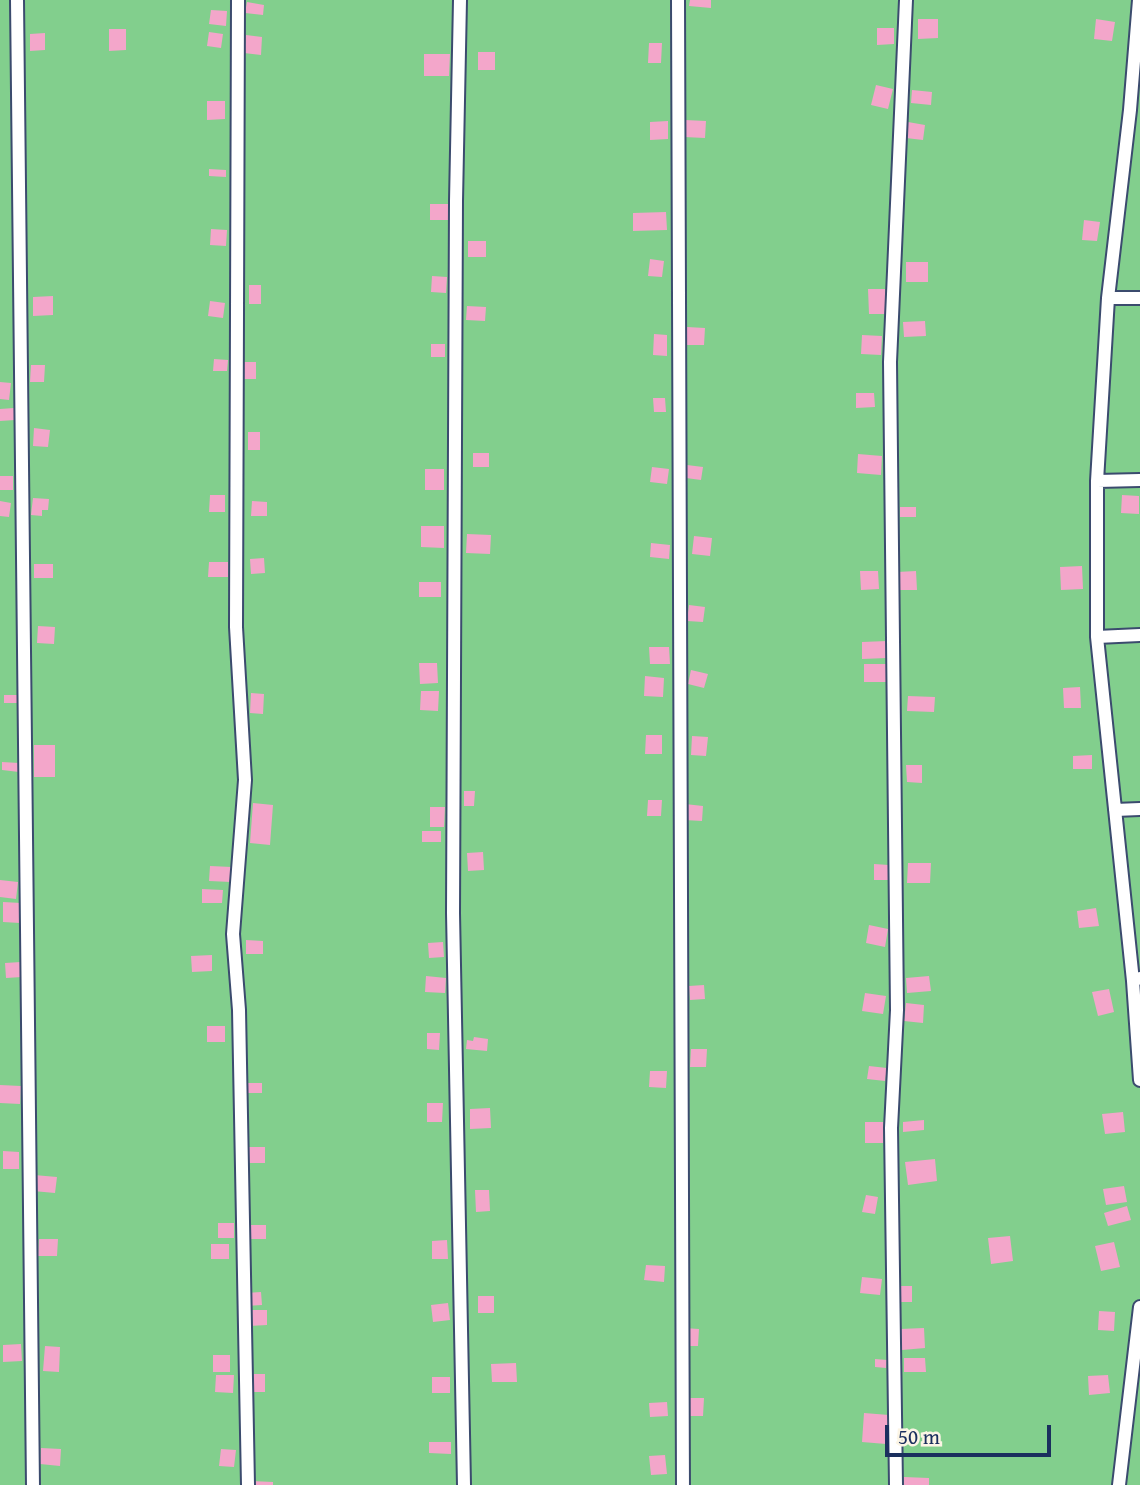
<!DOCTYPE html>
<html>
<head>
<meta charset="utf-8">
<style>
  body { margin:0 }
  #map { position:relative; width:1140px; height:1485px; overflow:hidden; background:#eee7cb; font-family:"Gentium Book Plus",serif }
  canvas { display:block }
  .scale { position:absolute; left:885px; top:1425px; width:166px; height:32px; box-sizing:border-box; border:4px solid #1b2f5e; border-top:0; padding-left:9px; font-size:21px; line-height:24px; white-space:nowrap; color:#1b2f5e; -webkit-text-stroke:5px #fcf5e5; paint-order:stroke }
</style>
</head>
<body>
<div id="map">
<canvas width="1140" height="1485"></canvas>
<div class="scale">50 m</div>
</div>
<script>
const c = document.querySelector('canvas').getContext('2d');
c.lineJoin = 'round';
function fillPath(path, color) { c.fillStyle = color; c.fill(path, 'evenodd'); }
const poly = rows => new Path2D(rows.map(r => 'M' + r).join(''));
function stroke(path, color, width, dash) { c.strokeStyle = color; c.lineWidth = width; c.lineCap = dash ? 'butt' : 'round'; c.setLineDash(dash || []); c.stroke(path); }
fillPath(poly([
  [0,0,1140,0,1140,1485,0,1485]
]), '#82cf8d');
fillPath(poly([
  [690,0,711,0,711,8,689,6],
  [247,2,264,5,263,15,245,13],
  [211,10,227,11,226,26,209,24],
  [918,19,938,19,938,38,918,39],
  [1096,19,1115,22,1112,41,1094,39],
  [877,28,894,28,894,44,877,45],
  [109,29,126,29,126,50,109,51],
  [209,32,223,34,221,48,207,46],
  [45,33,45,50,30,51,30,34],
  [246,35,262,37,261,55,244,53],
  [649,43,662,43,661,63,648,63],
  [478,52,495,52,495,70,478,70],
  [424,54,450,54,449,76,424,76],
  [876,85,893,89,888,109,871,105],
  [912,90,932,92,931,105,911,103],
  [207,101,225,101,225,119,207,120],
  [685,120,706,121,705,138,684,137],
  [668,121,668,139,650,140,650,122],
  [908,122,925,125,923,140,906,138],
  [209,169,226,170,226,177,209,176],
  [430,204,449,204,448,220,430,220],
  [666,212,667,230,633,231,633,213],
  [1084,220,1100,222,1097,241,1082,240],
  [211,229,227,230,226,246,210,245],
  [468,241,486,241,486,257,468,257],
  [650,259,664,261,662,277,648,276],
  [906,262,928,262,928,282,906,282],
  [432,276,447,277,446,293,431,292],
  [249,285,261,285,261,304,249,304],
  [868,289,885,289,886,314,869,314],
  [53,296,53,315,33,316,33,297],
  [210,301,225,303,223,318,208,316],
  [467,306,486,307,485,321,466,320],
  [925,321,926,336,904,337,903,322],
  [687,327,705,328,704,345,686,345],
  [654,334,667,335,667,356,653,355],
  [862,335,882,336,881,355,861,354],
  [431,344,445,344,445,357,431,357],
  [214,359,228,360,227,371,213,371],
  [243,362,256,362,256,379,244,379],
  [31,365,45,365,44,382,30,382],
  [0,382,11,383,9,400,0,399],
  [856,393,874,393,875,407,856,408],
  [653,398,665,398,666,412,654,412],
  [14,408,15,420,0,421,0,409],
  [34,428,50,430,48,447,33,446],
  [248,432,260,432,260,450,248,450],
  [473,453,489,453,489,467,473,467],
  [858,454,882,456,881,475,857,473],
  [687,465,703,467,701,480,686,478],
  [652,467,669,469,667,484,650,482],
  [425,469,444,469,444,490,425,490],
  [0,476,13,476,13,490,0,490],
  [210,495,225,495,225,512,209,512],
  [1122,495,1139,496,1139,514,1121,513],
  [33,498,49,499,48,510,42,510,42,516,31,515],
  [0,501,11,503,9,517,0,516],
  [252,501,267,502,267,516,251,516],
  [900,507,916,507,916,517,900,517],
  [421,526,444,526,444,548,421,547],
  [467,534,491,535,490,554,466,553],
  [694,536,712,538,710,556,692,554],
  [651,543,670,545,669,559,650,557],
  [264,558,265,573,251,574,250,559],
  [209,562,228,562,228,577,208,577],
  [34,564,53,564,53,578,34,578],
  [1082,566,1083,589,1061,590,1060,567],
  [860,571,878,571,879,589,861,590],
  [916,571,917,590,897,590,897,572],
  [419,582,441,582,441,597,419,597],
  [689,605,705,607,703,622,687,621],
  [38,626,55,627,54,644,37,643],
  [887,641,887,658,862,659,862,642],
  [649,647,669,647,670,664,650,664],
  [419,663,437,663,438,683,420,684],
  [864,664,886,664,886,682,864,682],
  [691,670,708,674,704,688,688,684],
  [645,676,664,678,663,697,644,696],
  [1080,687,1081,708,1064,708,1063,688],
  [421,691,439,691,438,711,420,710],
  [251,693,264,694,263,714,250,713],
  [4,695,22,695,22,703,4,703],
  [908,696,935,697,934,712,907,711],
  [646,735,662,735,662,754,645,754],
  [692,736,708,737,706,756,691,755],
  [34,745,55,745,55,777,34,777],
  [1092,755,1092,769,1073,769,1073,756],
  [2,762,19,763,19,772,2,770],
  [906,765,922,765,922,783,907,782],
  [464,791,475,791,474,806,464,806],
  [648,800,662,800,661,816,647,816],
  [253,803,273,805,270,845,250,843],
  [685,804,703,806,702,821,684,820],
  [430,807,445,807,444,827,430,827],
  [422,831,441,831,441,842,422,842],
  [483,852,484,870,468,871,467,853],
  [908,863,931,863,930,883,907,883],
  [874,864,889,865,888,880,874,880],
  [210,866,232,867,231,882,209,881],
  [0,880,18,882,16,899,0,897],
  [202,889,223,890,222,903,202,903],
  [3,902,21,903,20,923,3,922],
  [1096,908,1099,926,1079,928,1077,911],
  [869,925,888,929,885,947,866,943],
  [246,940,263,941,263,954,246,954],
  [443,942,444,957,429,958,428,943],
  [212,955,212,971,192,972,191,956],
  [21,962,22,977,6,978,5,963],
  [426,976,446,978,445,993,425,992],
  [929,976,931,991,907,993,906,978],
  [704,985,705,999,690,1000,689,986],
  [1109,989,1114,1012,1098,1016,1092,992],
  [865,993,886,996,883,1014,862,1011],
  [906,1003,924,1005,923,1023,904,1021],
  [207,1026,225,1026,225,1042,207,1042],
  [427,1033,440,1033,439,1050,427,1049],
  [474,1037,488,1039,487,1051,466,1049,467,1040,473,1041],
  [691,1049,707,1049,706,1067,690,1067],
  [869,1066,887,1068,885,1081,867,1079],
  [650,1071,667,1071,666,1088,649,1087],
  [247,1083,262,1083,262,1093,247,1093],
  [0,1085,21,1086,20,1104,0,1103],
  [427,1103,443,1103,442,1122,427,1122],
  [490,1108,491,1128,470,1129,470,1109],
  [1123,1112,1125,1132,1105,1134,1102,1114],
  [924,1120,924,1130,903,1132,903,1122],
  [865,1122,883,1122,883,1143,865,1143],
  [248,1147,265,1147,265,1163,248,1163],
  [3,1151,19,1152,19,1169,3,1169],
  [935,1159,937,1181,908,1185,905,1162],
  [34,1175,57,1177,55,1193,33,1191],
  [1124,1186,1127,1202,1106,1205,1103,1189],
  [475,1190,489,1190,490,1211,476,1212],
  [866,1195,878,1197,875,1214,862,1212],
  [1127,1206,1131,1220,1108,1226,1104,1213],
  [218,1223,234,1223,234,1238,218,1238],
  [250,1225,266,1225,266,1239,250,1239],
  [1010,1236,1013,1261,991,1264,988,1238],
  [39,1239,58,1239,57,1256,38,1256],
  [447,1240,448,1259,432,1259,432,1241],
  [1114,1242,1120,1267,1101,1271,1095,1246],
  [211,1244,229,1244,229,1259,211,1259],
  [646,1265,665,1266,664,1282,644,1280],
  [862,1277,882,1279,880,1295,860,1293],
  [901,1286,912,1286,912,1302,901,1302],
  [261,1292,262,1305,246,1306,246,1293],
  [478,1296,494,1296,494,1313,478,1313],
  [448,1303,450,1320,433,1322,431,1305],
  [249,1310,267,1310,267,1325,249,1326],
  [1099,1311,1115,1312,1114,1331,1098,1330],
  [684,1328,699,1329,698,1346,684,1346],
  [924,1328,925,1348,902,1350,900,1329],
  [21,1344,22,1361,3,1362,3,1345],
  [45,1346,60,1347,59,1372,43,1371],
  [213,1355,230,1355,230,1372,213,1372],
  [904,1358,925,1358,926,1372,904,1372],
  [875,1359,887,1360,886,1368,875,1367],
  [516,1363,517,1382,492,1382,491,1364],
  [250,1374,265,1374,265,1392,249,1392],
  [216,1375,234,1375,233,1393,215,1392],
  [1108,1375,1110,1393,1089,1395,1088,1376],
  [432,1377,450,1377,450,1393,432,1393],
  [689,1398,704,1398,703,1416,688,1416],
  [667,1402,668,1416,650,1417,649,1403],
  [864,1413,889,1415,886,1444,862,1442],
  [429,1442,451,1442,451,1454,429,1453],
  [41,1448,61,1449,60,1466,40,1464],
  [221,1449,236,1450,234,1467,219,1466],
  [665,1455,667,1474,651,1475,649,1456],
  [904,1477,929,1478,929,1485,904,1485],
  [251,1481,273,1482,273,1485,251,1485]
]), '#f3a6ca');
const service = poly([
  [17,0,33,1485],
  [238,0,236,627,245,780,233,934,239,1010,248,1485],
  [460,0,456,201,453,913,464,1485],
  [678,0,683,1485],
  [1108,298,1140,298],
  [1097,481,1140,480],
  [1097,637,1140,635],
  [1115,810,1140,809],
  [1140,978,1133,981,1140,1080],
  [1133,981,1097,637,1097,481,1108,298,1130,110,1139,0],
  [896,1485,891,1128,897,1010,890,362,906,0],
  [1119,1485,1140,1307]
]);
stroke(service, '#3b4b6e', 16);
stroke(service, '#fff', 12);
</script>
</body>
</html>
